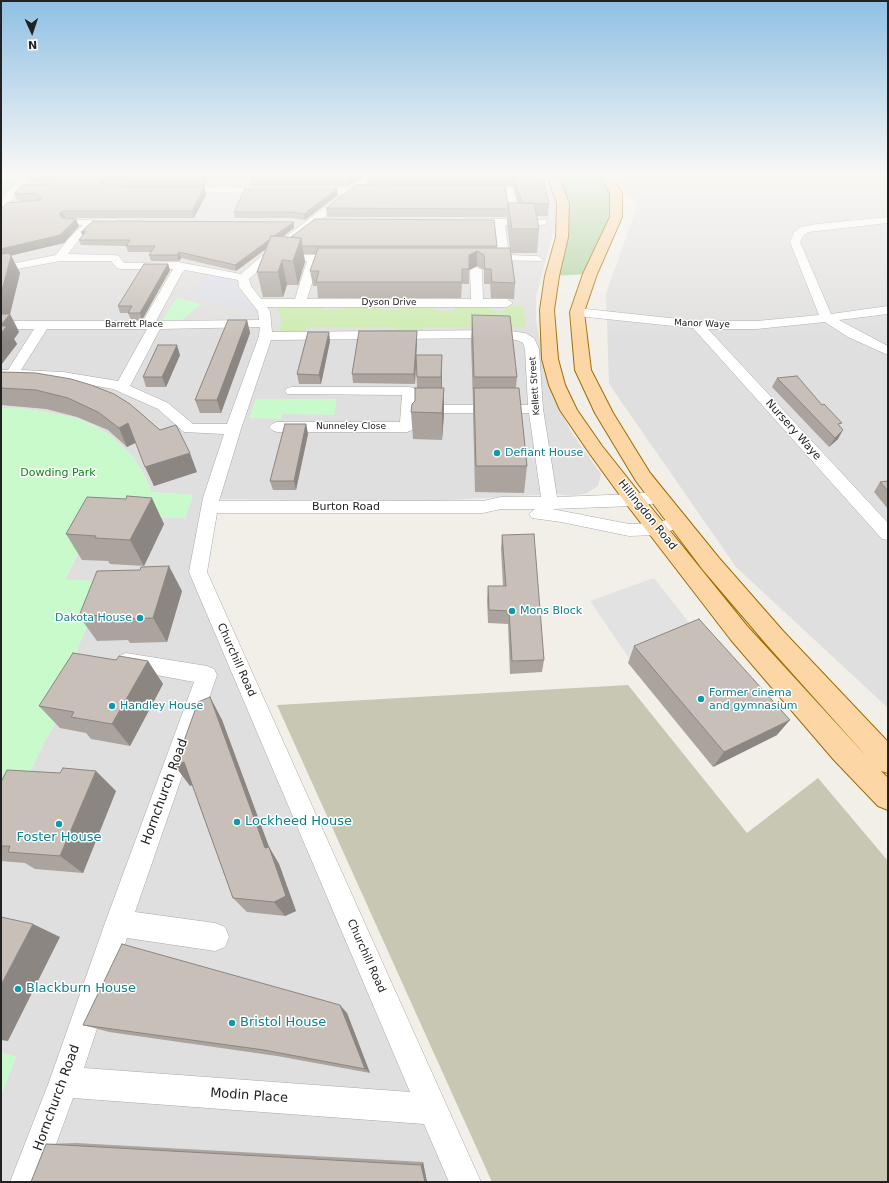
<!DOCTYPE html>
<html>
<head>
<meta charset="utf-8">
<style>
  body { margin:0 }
  #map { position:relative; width:889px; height:1183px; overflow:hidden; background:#f2efe9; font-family:"DejaVu Sans",sans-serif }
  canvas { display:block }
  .frame { position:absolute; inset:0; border:2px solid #222; pointer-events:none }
  .north { position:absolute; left:12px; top:12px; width:40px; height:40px; -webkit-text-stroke:3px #fff; paint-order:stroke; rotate:177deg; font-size:11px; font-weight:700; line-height:16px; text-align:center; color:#222 }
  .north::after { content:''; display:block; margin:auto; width:14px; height:18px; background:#222; clip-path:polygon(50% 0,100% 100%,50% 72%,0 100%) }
</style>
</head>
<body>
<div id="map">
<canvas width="889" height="1183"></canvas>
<div class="frame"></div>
<div class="north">N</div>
</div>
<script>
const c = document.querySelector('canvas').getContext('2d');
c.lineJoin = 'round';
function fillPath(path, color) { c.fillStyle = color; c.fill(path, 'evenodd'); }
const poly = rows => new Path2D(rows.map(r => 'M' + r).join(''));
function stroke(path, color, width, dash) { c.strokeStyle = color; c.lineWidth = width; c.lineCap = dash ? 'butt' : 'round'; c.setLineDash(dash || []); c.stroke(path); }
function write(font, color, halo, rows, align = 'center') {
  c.font = font + ' "DejaVu Sans",sans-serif'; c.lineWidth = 3; c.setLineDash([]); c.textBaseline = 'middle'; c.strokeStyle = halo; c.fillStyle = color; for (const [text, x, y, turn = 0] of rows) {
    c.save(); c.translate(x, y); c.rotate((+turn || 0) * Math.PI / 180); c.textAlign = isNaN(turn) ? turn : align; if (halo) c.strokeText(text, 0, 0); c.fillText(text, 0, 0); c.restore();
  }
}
fillPath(poly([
  [26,176,542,176,553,190,556,201,555,227,536,296,536,320,546,374,553,398,573,435,601,474,598,486,587,493,572,496,555,494,434,501,211,499,196,572,462,1182,1,1182,1,1095,16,1057,1,1053,1,830,45,741,86,671,77,649,107,582,65,580,97,515,185,518,193,495,151,492,146,478,133,457,110,435,95,426,76,418,56,414,21,408,1,408,1,206],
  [605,176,888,176,888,708,736,567,609,384,606,293,638,204]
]), '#e0dfdf');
fillPath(poly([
  [628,685,747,833,818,778,888,861,888,1182,492,1182,277,705]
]), '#c7c7b4');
fillPath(poly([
  [1,176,22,176,1,199],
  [324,305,324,310,342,310,342,306,380,306,380,310,401,310,401,306,435,306,435,311,454,311,453,307,491,306,491,311,505,311,506,306,524,306,525,327,423,327,422,332,397,332,396,327,308,327,305,332,280,333,281,319,277,308,279,306]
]), '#cdebb0');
fillPath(poly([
  [552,176,605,176,609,182,616,217,590,274,552,276,563,203]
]), '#add19e');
fillPath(poly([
  [177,298,201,304,181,321,161,321],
  [256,399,337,399,334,415,283,414,281,419,249,418],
  [1,408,21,408,56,414,76,418,94,426,110,435,133,457,146,478,151,492,193,495,185,518,97,515,65,579,107,582,77,649,86,670,45,741,1,830],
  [1,1053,16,1057,1,1095]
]), '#c8facc');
fillPath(poly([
  [654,578,698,634,631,661,590,601]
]), '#e2e2e2');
fillPath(poly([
  [213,273,233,277,239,294,250,305,254,312,185,295]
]), '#dddde8');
const minor = poly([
  [21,176,31,176,5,208,1,209,1,200,21,176],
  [365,176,376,176,280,252,298,255,340,255,346,258,340,261,319,261,307,299,471,299,470,270,476,267,482,270,483,299,507,299,513,303,507,307,267,307,270,311,272,332,502,330,525,333,534,338,539,349,543,409,557,497,634,494,658,491,664,493,666,497,664,501,658,503,634,506,552,509,629,524,657,523,678,516,684,518,687,522,684,526,658,535,629,536,561,522,532,518,529,514,535,509,501,509,483,513,217,513,207,572,481,1182,449,1182,424,1124,73,1098,42,1182,10,1182,49,1082,105,923,194,682,119,668,116,662,119,656,126,653,207,666,214,669,217,675,135,912,215,923,225,927,229,937,225,947,215,951,127,938,84,1068,410,1092,189,572,203,498,224,434,184,432,158,409,113,389,63,380,1,378,1,370,8,370,34,329,1,329,1,321,143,321,173,269,121,269,117,268,111,261,60,261,1,272,1,266,56,255,69,238,83,225,65,224,64,222,65,220,117,219,122,222,117,225,95,225,77,242,68,254,115,255,119,256,124,263,178,262,241,274,266,252,342,194,179,192,176,191,174,189,176,187,349,188,365,176],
  [274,256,298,261,307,261,295,299,261,299,251,286,249,279,274,256],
  [185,270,238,280,239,287,258,311,259,320,156,321,182,273,185,270],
  [260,327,259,336,227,424,193,424,168,403,130,386,160,329,260,327],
  [47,329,147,329,118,381,63,372,21,370,47,329],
  [502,338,517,340,523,343,525,349,528,405,416,405,416,391,414,388,409,387,292,387,287,388,285,391,287,394,402,395,400,422,277,422,272,424,269,427,272,430,277,432,407,432,412,430,415,427,415,413,529,413,541,497,501,497,483,501,219,501,241,429,271,340,502,338],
  [480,186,513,187,521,219,546,220,547,222,546,224,542,225,505,225,509,255,537,256,543,259,541,261,483,260,481,258,483,256,498,255,495,225,468,225,463,222,468,219,510,219,506,192,477,191,475,189,480,186],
  [888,217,888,223,808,232,803,236,800,242,831,314,888,306,888,314,839,320,888,346,888,355,848,337,825,322,757,329,708,329,888,523,888,540,882,539,693,328,577,316,571,312,577,308,697,321,757,321,819,315,790,242,794,232,801,227,817,224,888,217]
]);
const major = poly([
  [547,176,558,176,569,203,568,237,559,276,554,310,558,359,565,385,577,410,602,446,641,495,747,626,868,758,767,645,703,570,636,481,595,413,575,370,570,312,583,274,610,217,610,193,600,176,611,176,622,193,622,217,597,274,584,312,591,370,613,413,650,473,719,558,783,631,888,742,888,773,881,771,888,778,888,810,878,806,834,760,731,640,627,505,590,454,560,410,549,385,542,359,540,310,545,276,556,237,557,203,547,176]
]);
stroke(minor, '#a9a9a9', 1);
stroke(major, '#a06b00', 2);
fillPath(minor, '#fff');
fillPath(major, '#fcd6a4');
fillPath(poly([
  [30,176,210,176,204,186,105,186,204,187,206,195,194,218,74,218,79,226,64,243,11,255,20,273,10,314,19,332,14,339,17,344,1,365,1,209,34,201,18,201,14,194,49,184,52,183,33,183],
  [249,176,363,176,348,186,251,186],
  [367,176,522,176,523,181,549,204,548,216,537,216,539,229,537,253,511,253,515,283,514,299,491,298,490,284,484,284,484,270,477,266,469,270,469,284,462,284,461,298,318,298,317,286,313,286,310,271,316,254,304,254,305,262,298,285,287,285,283,297,263,297,257,272,266,249,236,271,181,258,179,261,151,261,149,255,151,252,128,252,126,246,81,245,79,240,83,235,81,232,294,222,294,228,283,237,497,246,497,248,510,248,507,226,507,217,327,217,326,208,376,186,449,186,377,186,368,185],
  [505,186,513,186,518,203,508,205],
  [337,189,338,195,305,220,292,218,235,218,234,212],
  [168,264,170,270,142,320,131,320,128,313,120,313,118,306],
  [472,315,517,377,516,388,527,466,524,493,475,492,473,414,473,404,471,341],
  [247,320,250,333,221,413,200,413,195,400],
  [417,340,416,355,442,355,442,388,444,388,444,414,442,440,413,439,411,412,415,401,417,388,416,361,415,384,353,383,352,374],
  [330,341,321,384,299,384,297,374],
  [180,355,166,387,146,387,143,377],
  [1,372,36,373,197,472,154,486,136,443,127,447,108,430,77,417,46,409,1,405],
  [777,378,840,426,838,439,829,447,772,387],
  [306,424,308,434,296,490,273,490,270,481],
  [888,481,888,509,874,492,880,482],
  [164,524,144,566,110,564,108,561,82,560,66,534],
  [502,535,544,660,542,672,510,674,508,624,488,623,487,600,488,586,503,586,501,549],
  [182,591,167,642,130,643,128,640,97,641,79,616],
  [634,646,777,735,713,767,628,663],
  [116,660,148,661,163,684,130,746,91,739,86,733,60,728,39,706],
  [210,697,222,720,269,847,279,864,296,911,285,916,247,912,233,898,192,785,190,786],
  [60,773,116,791,83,873,35,869,25,863,1,861,1,782],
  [347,1013,370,1073,277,1056,109,1032,83,1025],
  [76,1143,423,1162,427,1182,31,1182,46,1144]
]), '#aba49e');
fillPath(poly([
  [204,176,210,176,204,186,203,179],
  [347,176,363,176,348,186],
  [102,178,105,186,102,189,99,182],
  [204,187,206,195,194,218,192,211],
  [337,189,338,195,305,220,304,214],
  [62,211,65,218,63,221,59,214],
  [76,219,79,226,64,243,1,258,1,249],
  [294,222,294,228,236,271,235,265],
  [86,231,84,238,81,232],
  [301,238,305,262,298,285,293,261],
  [477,251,477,266,469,270,469,255],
  [179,252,181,258,179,261,177,255],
  [11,256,20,273,10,314,19,332,14,339,17,344,1,365,1,294],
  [282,260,287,285,283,297,278,272],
  [168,264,170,270,142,320,140,313],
  [247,320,250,333,221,413,217,400],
  [417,331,417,340,415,384,414,374],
  [329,332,330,341,321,384,319,375],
  [177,345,180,355,166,387,162,377],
  [442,355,442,381,441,404,441,377],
  [444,388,444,414,442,440,442,413],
  [128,423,136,442,127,447,119,428],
  [306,424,308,434,296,490,294,481],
  [843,430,838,439,829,447,835,438],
  [190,453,197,472,154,486,145,467],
  [152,498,164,524,144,566,130,540],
  [169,566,182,591,167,642,153,618],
  [148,661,163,684,130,746,112,724],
  [210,697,222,720,269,847,279,864,296,911,285,916,274,902,265,848],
  [790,720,777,735,713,767,724,752],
  [184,762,199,782,190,786,175,766],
  [96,771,116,791,83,873,60,856],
  [33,924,60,937,8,1041,1,1040,1,985],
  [340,1005,347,1013,370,1073,365,1069],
  [423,1162,427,1182,425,1182,421,1165]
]), '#8b8681');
const building = poly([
  [50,176,204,176,203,179,102,178,99,182,105,186,204,187,192,211,62,211,59,214,62,218,76,219,60,235,1,249,1,209,7,203,41,200,42,197,36,193,14,194,22,185,49,184,55,180,50,176],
  [514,176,522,176,523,181,544,181,549,204,522,203,514,176],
  [357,184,376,186,505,185,508,205,508,209,326,208,357,184],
  [245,189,337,189,304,214,291,212,234,212,245,189],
  [508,203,534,203,539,229,512,229,508,203],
  [315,219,494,220,497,246,302,246,301,238,291,237,315,219],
  [93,221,294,222,274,236,271,236,269,240,235,265,179,252,177,255,149,255,155,246,126,246,130,240,79,240,86,231,81,232,93,221],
  [271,236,301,238,293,261,282,260,278,272,257,272,271,236],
  [318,248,510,248,515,283,492,282,491,269,485,269,484,255,477,251,469,255,469,269,462,269,462,282,316,282,319,271,310,271,318,248],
  [8,252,9,253,1,254,8,252],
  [9,253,11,256,1,294,1,254,9,253],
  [144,264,168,264,140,313,128,313,132,306,118,306,144,264],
  [1,314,10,314,1,325,1,314],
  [472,315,510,316,517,377,474,377,472,315],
  [228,320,247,320,217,400,195,400,228,320],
  [1,326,7,326,1,333,1,326],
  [359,331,417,331,414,374,352,374,359,331],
  [308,332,329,332,319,375,297,374,308,332],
  [158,345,177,345,162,377,143,377,158,345],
  [416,355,442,355,441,377,417,377,416,355],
  [1,372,36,373,71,379,91,385,114,394,130,404,160,430,176,425,190,453,145,467,128,423,119,428,98,412,68,398,36,390,1,388,1,372],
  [797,376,822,405,824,404,842,423,838,424,843,430,835,438,777,378,797,376],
  [415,388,444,388,442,413,411,412,412,404,415,401,415,388],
  [474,388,519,388,527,466,476,466,474,388],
  [285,424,306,424,294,481,270,481,285,424],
  [888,481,888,491,880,482,888,481],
  [127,496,152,498,130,540,95,538,96,536,66,534,87,497,126,499,127,496],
  [534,534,544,660,512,661,509,611,489,610,488,586,506,586,502,535,534,534],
  [169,566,153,618,114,619,115,615,79,616,97,571,140,570,141,567,169,566],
  [699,619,790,720,724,752,634,646,699,619],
  [73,653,116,660,119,656,148,661,112,724,71,717,74,712,39,706,73,653],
  [210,697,265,848,269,847,286,896,274,902,233,898,184,762,175,766,198,702,210,697],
  [63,768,96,771,60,856,8,852,10,846,1,846,1,782,7,770,60,773,63,768],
  [1,917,33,924,1,985,1,917],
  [122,944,340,1005,365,1069,264,1050,83,1025,122,944],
  [46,1144,421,1165,425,1182,31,1182,46,1144]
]);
fillPath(building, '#c7bfb8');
stroke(building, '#8b8681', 1);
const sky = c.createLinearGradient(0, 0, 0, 342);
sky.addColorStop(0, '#8fc0e4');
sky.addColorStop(0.51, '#f9f8f5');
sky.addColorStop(1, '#f9f8f500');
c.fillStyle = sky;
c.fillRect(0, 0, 889, 342);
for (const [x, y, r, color] of [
  [497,453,4,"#0f9aa8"],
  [512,611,4,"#0f9aa8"],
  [140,618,4,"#0f9aa8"],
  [701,699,4,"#0f9aa8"],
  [112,706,4,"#0f9aa8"],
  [237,822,4,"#0f9aa8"],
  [59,824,4,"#0f9aa8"],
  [18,989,4,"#0f9aa8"],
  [232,1023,4,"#0f9aa8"]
]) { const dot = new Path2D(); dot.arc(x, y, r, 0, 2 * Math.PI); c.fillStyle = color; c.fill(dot); stroke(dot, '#fff', 1.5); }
write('9px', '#222', '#fff', [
  ["Dyson Drive",389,303],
  ["Manor Waye",702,324,2],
  ["Barrett Place",134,325],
  ["Kellett Street",535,386,-94],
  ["Nunneley Close",351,427]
]);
write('11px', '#222', '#fff', [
  ["Nursery Waye",793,430,48],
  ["Burton Road",346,507],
  ["Hillingdon Road",647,515,51],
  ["Churchill Road",236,660,66],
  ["Churchill Road",366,956,66]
]);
write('11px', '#0d838f', '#fff', [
  ["Defiant House",505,453],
  ["Mons Block",520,611],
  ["Dakota House",132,618,"right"],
  ["Former cinema",709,693],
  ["and gymnasium",709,706],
  ["Handley House",120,706]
], 'left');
write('11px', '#0c8416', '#fff', [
  ["Dowding Park",58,473]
]);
write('13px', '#222', '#fff', [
  ["Hornchurch Road",165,792,-70],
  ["Modin Place",249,1096,4],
  ["Hornchurch Road",57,1098,-70]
]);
write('13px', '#0d838f', '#fff', [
  ["Lockheed House",245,822],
  ["Foster House",59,838,"center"],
  ["Blackburn House",26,989],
  ["Bristol House",240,1023]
], 'left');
</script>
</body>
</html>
